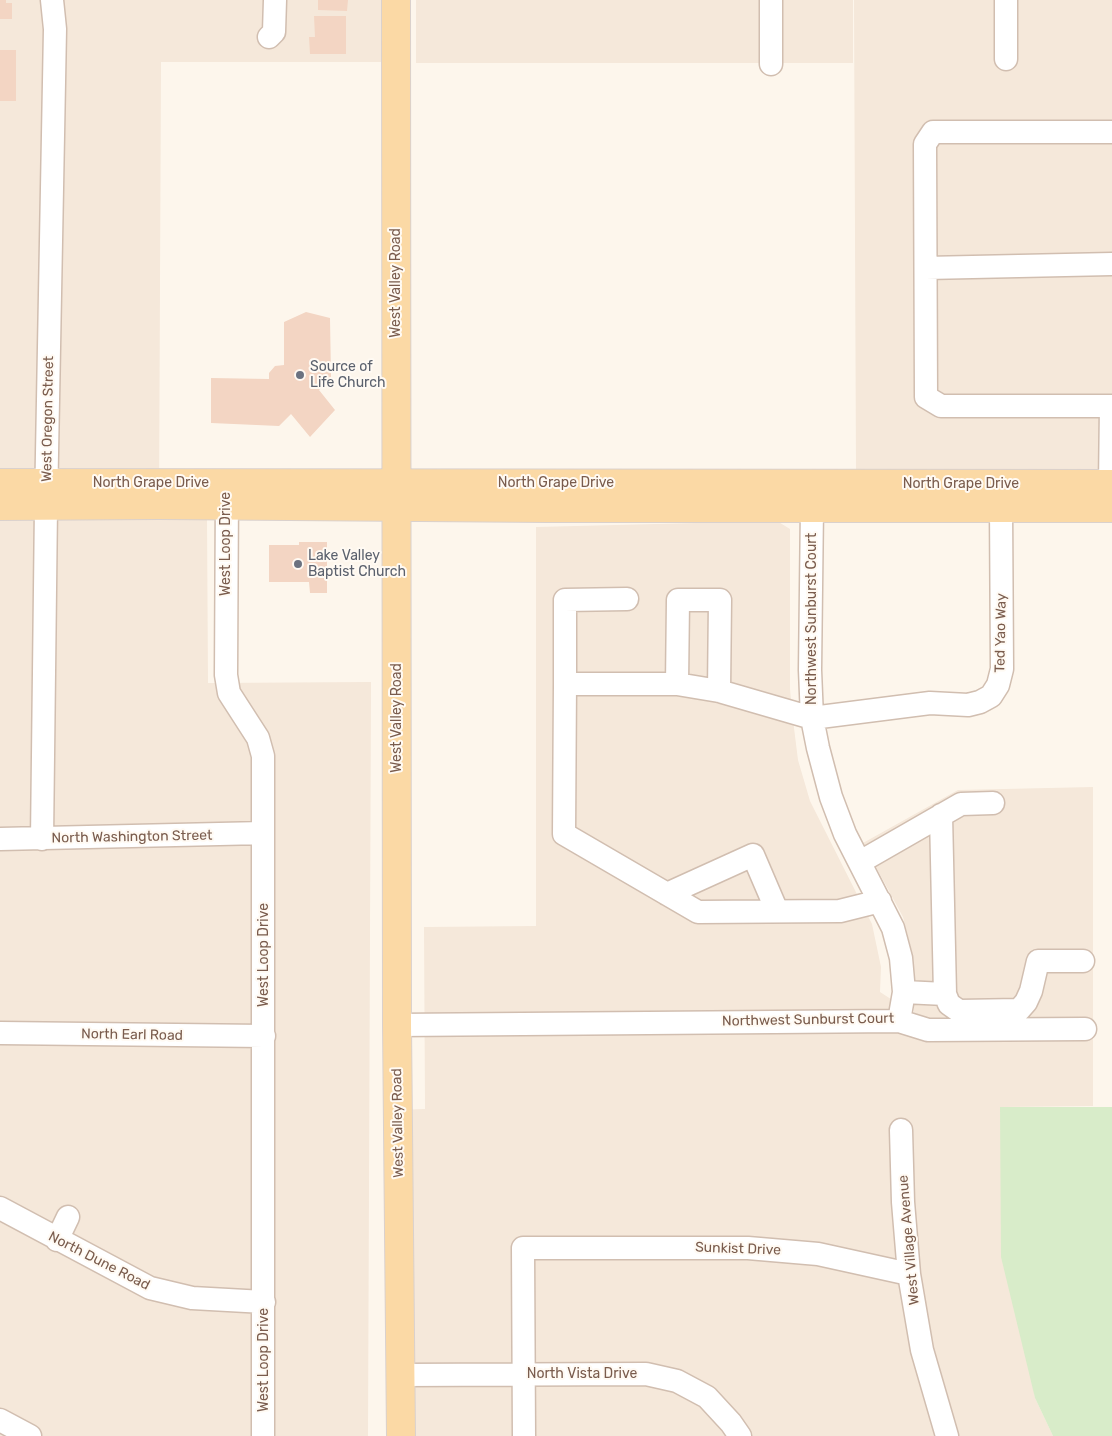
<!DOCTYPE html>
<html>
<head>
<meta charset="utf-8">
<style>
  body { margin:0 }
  canvas { display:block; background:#fdf6ec }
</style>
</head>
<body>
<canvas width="1112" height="1436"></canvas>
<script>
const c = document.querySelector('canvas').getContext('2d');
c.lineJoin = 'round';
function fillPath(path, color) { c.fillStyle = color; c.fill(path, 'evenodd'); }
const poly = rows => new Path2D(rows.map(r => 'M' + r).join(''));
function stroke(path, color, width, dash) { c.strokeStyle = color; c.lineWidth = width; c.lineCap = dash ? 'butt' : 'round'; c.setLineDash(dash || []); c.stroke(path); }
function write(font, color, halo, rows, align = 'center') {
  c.font = font + ' Rubik,sans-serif'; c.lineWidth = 4; c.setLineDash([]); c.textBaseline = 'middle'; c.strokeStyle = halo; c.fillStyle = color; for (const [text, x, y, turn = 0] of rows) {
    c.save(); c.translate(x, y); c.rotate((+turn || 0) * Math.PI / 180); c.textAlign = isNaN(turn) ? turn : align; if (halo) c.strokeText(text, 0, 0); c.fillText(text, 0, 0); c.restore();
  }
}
fillPath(poly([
  [0,0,396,0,396,62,161,62,159,505,0,505],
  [416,0,853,0,853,63,416,63],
  [854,0,1112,0,1112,473,856,474],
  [0,517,207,517,208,683,371,682,368,1436,0,1436],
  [777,521,790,529,790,689,792,712,798,760,810,801,872,924,881,967,880,992,914,1014,913,956,903,917,863,843,958,790,1093,787,1093,1106,1000,1107,1035,1398,1053,1436,399,1436,398,1110,425,1109,424,927,536,926,536,527]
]), '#f5e8da');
fillPath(poly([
  [1000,1107,1112,1107,1112,1436,1053,1436,1035,1398,1001,1257]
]), '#d8ecc9');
fillPath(poly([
  [0,0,6,0,6,3,12,3,12,19,0,19],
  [318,0,348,0,347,11,318,10],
  [314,16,346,16,346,54,310,54,309,37,315,37],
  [0,50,16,50,16,101,0,101],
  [306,312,330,318,331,378,319,390,335,410,310,437,291,414,279,426,211,423,211,378,269,379,269,373,275,366,284,365,284,322],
  [299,542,327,542,327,593,310,593,309,582,269,582,269,545,299,545]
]), '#f3d5c3');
const minor = poly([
  [771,0,771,64],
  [269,37,274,32,275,0],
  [1006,59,1006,0],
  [1112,132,933,132,925,144,926,397,941,406,1112,406],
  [926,268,1112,264],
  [1111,406,1110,484,1112,488],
  [227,489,226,675,229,693,258,738,263,756,263,1436],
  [565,684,565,600,627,599],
  [677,684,678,600,720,600,719,691],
  [0,839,263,833],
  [42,839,46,506,55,29,52,0],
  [860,862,961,804,993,803],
  [667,894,753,855,777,911],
  [880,901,840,911,698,912,564,834,565,684,677,684,719,691,812,718,930,703,968,705,980,702,991,696,998,685,1002,669,1001,507],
  [904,992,945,994,941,815],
  [945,994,949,1004,959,1011,1019,1010,1026,1002,1031,991,1038,961,1083,961],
  [899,1021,928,1030,1085,1029],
  [397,1025,899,1021,904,992,901,958,893,928,845,834,831,797,818,748,812,718,810,670,812,507],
  [0,1033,264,1036],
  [901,1130,903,1202,909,1274,922,1350,947,1436],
  [0,1208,150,1288,192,1298,264,1302],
  [57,1240,68,1217],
  [401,1375,646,1374,677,1381,707,1397,731,1423,740,1436],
  [0,1420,30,1436],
  [524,1436,523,1248,748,1248,818,1254,909,1274]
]);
const major = poly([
  [396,0,397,1025,401,1436],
  [0,483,1112,484],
  [0,506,159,505,547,508,1112,508]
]);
stroke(minor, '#d1beb0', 25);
stroke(major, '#dad1cd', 30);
stroke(minor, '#fff', 22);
stroke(major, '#fbd9a5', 28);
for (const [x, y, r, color] of [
  [300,375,5,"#6b7280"],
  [298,564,5,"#6b7280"]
]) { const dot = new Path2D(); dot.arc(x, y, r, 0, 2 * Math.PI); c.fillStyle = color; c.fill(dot); stroke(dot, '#fffaf3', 2); }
write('14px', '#7a5c4d', '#fffaf3', [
  ["West Valley Road",396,283,-90],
  ["West Oregon Street",48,419,-89],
  ["North Grape Drive",151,483],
  ["North Grape Drive",556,483],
  ["North Grape Drive",961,484],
  ["West Loop Drive",226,544,-90],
  ["Northwest Sunburst Court",812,619,-90],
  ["Ted Yao Way",1001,633,-89],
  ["West Valley Road",397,718,-90],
  ["North Washington Street",132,837,-1],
  ["West Loop Drive",264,955,-90],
  ["Northwest Sunburst Court",808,1020,-1],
  ["North Earl Road",132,1035,1],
  ["West Valley Road",398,1123,-91],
  ["West Village Avenue",909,1240,-95],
  ["Sunkist Drive",738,1249,2],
  ["North Dune Road",99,1261,27],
  ["West Loop Drive",264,1360,-90],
  ["North Vista Drive",582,1374]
]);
write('14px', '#5b616d', '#fffaf3', [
  ["Source of",310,367],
  ["Life Church",310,383],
  ["Lake Valley",308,556],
  ["Baptist Church",308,572]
], 'left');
</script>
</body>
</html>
